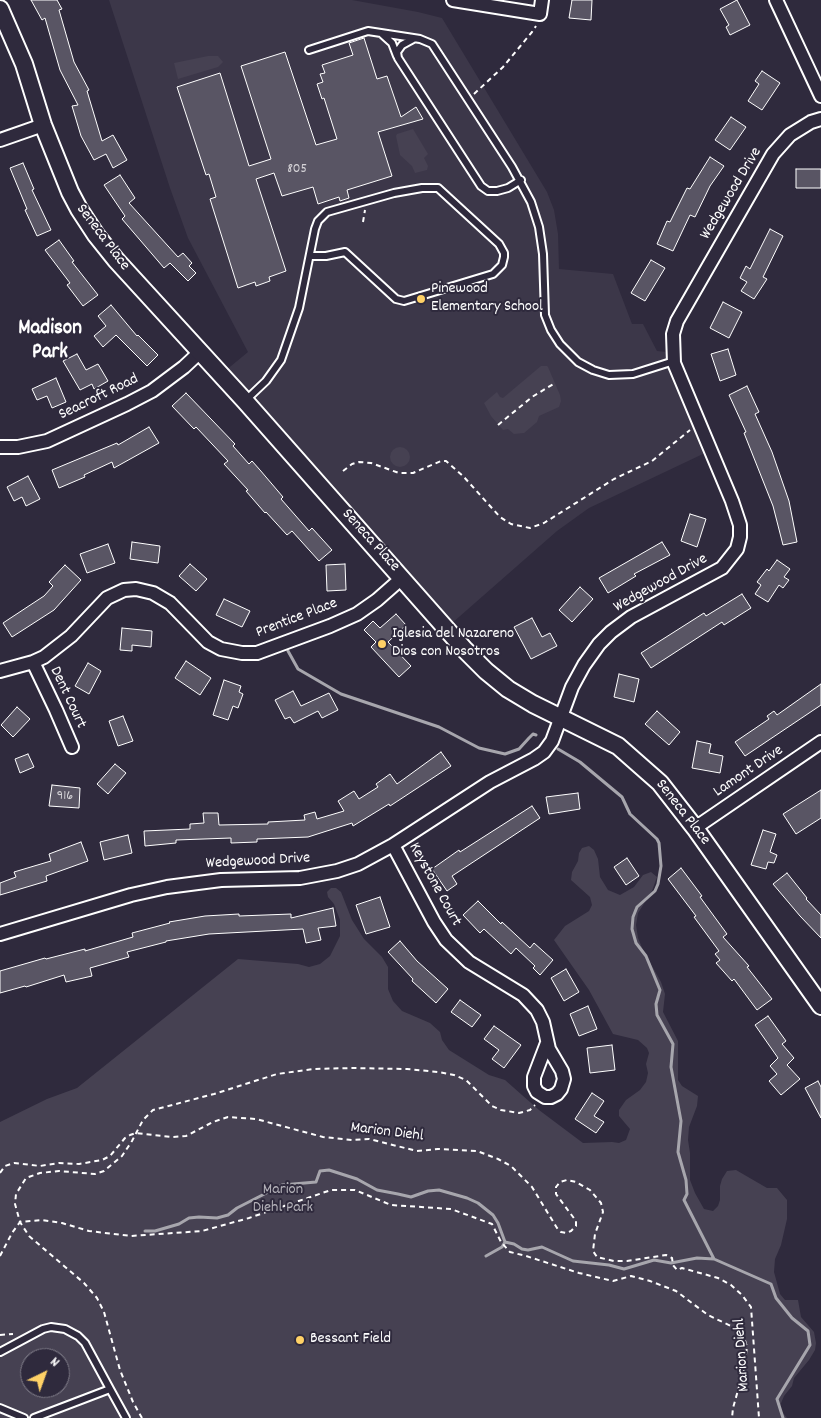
<!DOCTYPE html>
<html>
<head>
<meta charset="utf-8">
<style>
  body { margin:0 }
  #map { position:relative; width:821px; height:1418px; overflow:hidden; background:#2f2a3d; font-family:Dekko,sans-serif }
  canvas { display:block }
  .north { position:absolute; left:20px; top:1348px; width:50px; height:50px; box-sizing:border-box; background:#2f2a3d; border:1px solid #827f8b; border-radius:50%; rotate:42deg; font-size:14px; font-weight:700; line-height:20px; text-align:center; color:#fff }
  .north::after { content:''; display:block; margin:auto; width:18px; height:22px; background:#ffd166; clip-path:polygon(50% 0,100% 100%,50% 72%,0 100%) }
</style>
</head>
<body>
<div id="map">
<canvas width="821" height="1418"></canvas>
<div class="north">N</div>
</div>
<script>
const c = document.querySelector('canvas').getContext('2d');
c.lineJoin = 'round';
function fillPath(path, color) { c.fillStyle = color; c.fill(path, 'evenodd'); }
const poly = rows => new Path2D(rows.map(r => 'M' + r).join(''));
function stroke(path, color, width, dash) { c.strokeStyle = color; c.lineWidth = width; c.lineCap = dash ? 'butt' : 'round'; c.setLineDash(dash || []); c.stroke(path); }
function write(font, color, halo, rows, align = 'center') {
  c.font = font + ' Dekko,sans-serif'; c.lineWidth = 4; c.setLineDash([]); c.textBaseline = 'middle'; c.strokeStyle = halo; c.fillStyle = color; for (const [text, x, y, turn = 0] of rows) {
    c.save(); c.translate(x, y); c.rotate((+turn || 0) * Math.PI / 180); c.textAlign = isNaN(turn) ? turn : align; if (halo) c.strokeText(text, 0, 0); c.fillText(text, 0, 0); c.restore();
  }
}
fillPath(poly([
  [109,0,352,0,418,12,442,18,547,192,554,210,558,234,559,269,613,274,632,324,643,324,657,351,667,352,674,378,705,453,589,508,557,531,451,624,225,371,248,352,188,238,170,188]
]), '#3c3749');
fillPath(poly([
  [208,56,218,56,223,62,218,67,178,79,174,63],
  [413,129,428,154,424,158,428,166,427,170,415,173,412,166,400,155,396,136,397,134],
  [541,366,547,366,548,367,560,395,561,401,559,407,539,416,537,422,524,433,514,434,508,429,503,430,491,416,484,403,497,392,500,397,503,398],
  '390 457a10 10 0 1 1 20 0a10 10 0 1 1-20 0Z',
  [589,846,594,850,598,859,600,877,608,890,620,895,634,887,643,875,651,872,657,877,652,891,638,913,636,925,638,938,643,950,661,982,665,994,663,1012,678,1041,678,1080,682,1086,698,1096,697,1106,689,1127,688,1140,690,1153,690,1180,695,1193,704,1209,713,1211,718,1206,720,1200,720,1186,722,1179,727,1171,736,1170,767,1188,777,1188,787,1200,787,1219,781,1245,775,1259,774,1272,780,1294,785,1300,798,1300,801,1317,814,1332,816,1343,815,1350,809,1360,794,1378,792,1386,784,1396,779,1408,787,1418,0,1418,0,1122,47,1099,77,1088,238,959,298,964,309,967,320,964,330,956,340,936,340,920,334,904,328,897,327,892,331,888,336,888,341,892,352,920,364,939,382,957,388,967,388,989,393,1001,402,1011,430,1023,440,1032,442,1040,449,1050,489,1075,505,1080,539,1110,583,1143,612,1142,619,1143,626,1140,630,1129,619,1116,619,1110,626,1100,640,1090,646,1082,648,1073,646,1064,649,1053,647,1048,638,1040,613,1034,589,990,554,940,565,926,589,911,592,905,590,897,571,880,572,872,578,861,579,853,582,848],
  [30,1358,60,1358,60,1388,30,1388]
]), '#464152');
stroke(poly([
  [288,651,298,669,341,694,439,727,479,748,505,754,519,749,529,738,533,734,536,735],
  [558,749,580,762,622,797,630,814,657,839,659,843,661,866,658,884,655,891,637,907,633,917,632,929,636,943,646,956,660,990,656,1004,657,1015,673,1044,671,1067,681,1121,678,1152,686,1180,687,1194,684,1200,714,1259],
  [145,1231,155,1231,179,1224,189,1218,199,1217,217,1218,228,1215,237,1208,282,1185,316,1182,320,1171,329,1170,357,1179,377,1190,398,1194,411,1197,428,1191,439,1190,467,1198,478,1203,493,1215,498,1223,505,1242,502,1247,486,1256],
  [505,1242,514,1244,522,1249,528,1250,542,1247,573,1261,609,1265,624,1269,654,1260,671,1263,697,1258,714,1259,771,1284,776,1298,792,1318,808,1331,810,1345,777,1399,783,1418]
]), '#a7a6ad', 3);
const building = poly([
  [31,0,57,0,62,9,59,10,74,62,89,90,87,91,102,141,113,135,127,160,113,168,106,154,94,160,81,136,72,106,78,105,60,70,45,18,42,20,31,0],
  [572,0,592,0,591,20,569,18,572,0],
  [737,0,750,25,730,35,726,27,729,25,720,9,737,0],
  [364,38,377,79,387,76,401,117,416,107,423,119,378,132,392,176,347,190,349,198,340,201,339,197,318,204,313,187,282,196,274,173,256,179,286,271,269,277,270,281,256,286,255,282,238,288,210,199,216,197,209,174,206,175,177,87,220,73,249,166,271,159,241,66,285,52,316,145,337,139,324,98,322,99,317,84,323,82,320,74,325,73,322,65,353,55,349,43,364,38],
  [762,71,780,83,762,110,748,101,759,84,755,81,762,71],
  [731,117,746,127,730,150,715,140,731,117],
  [710,157,724,166,710,186,695,217,690,215,673,251,657,244,667,221,670,222,687,188,690,189,710,157],
  [23,163,34,189,32,190,51,230,37,236,25,210,27,209,10,168,23,163],
  [796,169,821,169,821,188,796,188,796,169],
  [120,175,135,198,129,203,178,257,183,253,192,263,189,266,196,273,188,281,170,263,164,268,122,219,125,216,104,185,120,175],
  [770,229,783,236,763,277,767,279,754,299,741,291,747,282,740,278,746,266,750,269,770,229],
  [59,240,74,261,72,262,98,295,83,306,67,285,70,283,45,250,59,240],
  [651,260,665,268,645,301,631,293,651,260],
  [723,302,742,312,729,338,710,328,723,302],
  [111,305,137,336,138,335,158,355,147,366,116,335,103,347,94,336,106,326,98,316,111,305],
  [728,349,736,375,720,381,711,354,728,349],
  [77,354,86,370,98,364,108,381,94,389,92,384,80,390,63,361,77,354],
  [56,378,66,402,52,408,47,396,37,400,32,389,56,378],
  [747,386,759,412,755,414,772,452,789,501,797,542,783,545,773,506,744,433,746,432,729,395,747,386],
  [186,393,235,444,233,446,249,464,252,461,260,470,283,497,281,499,309,531,312,528,332,550,319,561,292,531,287,535,266,512,265,513,246,491,248,490,224,464,228,461,196,427,194,429,172,406,186,393],
  [149,427,159,443,114,468,112,462,84,475,85,477,59,488,52,470,117,443,118,445,149,427],
  [28,476,40,499,26,506,22,497,14,501,7,487,28,476],
  [690,514,706,519,697,547,681,541,690,514],
  [132,542,160,546,158,563,130,559,132,542],
  [662,542,670,555,634,574,636,576,608,593,599,578,662,542],
  [108,544,115,563,87,573,80,554,108,544],
  [777,560,790,569,784,577,789,580,783,588,779,585,768,602,755,594,761,585,757,582,767,569,769,571,777,560],
  [190,564,207,579,196,591,179,576,190,564],
  [345,564,346,590,327,591,326,565,345,564],
  [65,565,81,580,54,610,12,637,3,623,44,596,53,586,49,582,65,565],
  [580,587,593,599,572,622,559,610,580,587],
  [742,594,751,608,724,625,722,622,651,668,641,653,704,613,706,616,742,594],
  [224,599,250,611,242,627,216,615,224,599],
  [396,614,406,625,388,642,411,666,399,677,371,647,376,642,364,630,373,621,380,628,396,614],
  [532,618,542,637,550,633,557,646,531,659,514,627,532,618],
  [122,628,152,631,151,647,132,645,132,651,120,650,122,628],
  [186,661,211,678,200,695,175,678,186,661],
  [88,663,101,671,89,694,75,686,88,663],
  [619,674,639,679,634,702,614,697,619,674],
  [224,680,241,686,239,692,243,694,238,708,233,706,228,720,213,715,224,680],
  [821,684,821,705,745,756,735,742,769,719,767,716,774,711,777,715,821,684],
  [293,691,301,706,329,693,338,710,322,718,318,711,294,723,290,717,285,719,275,700,293,691],
  [17,707,30,719,13,737,1,725,17,707],
  [657,711,680,732,669,745,645,724,657,711],
  [123,716,133,741,118,746,109,721,123,716],
  [697,741,711,744,709,753,723,756,720,773,692,768,697,741],
  [441,752,451,766,390,806,389,804,353,826,352,823,308,837,257,839,257,842,231,843,231,838,176,840,176,843,145,846,144,831,190,829,190,824,204,823,203,813,218,813,219,825,268,824,268,822,305,820,304,815,315,812,317,819,344,811,338,801,354,791,359,799,378,787,376,784,390,774,397,784,441,752],
  [28,754,34,767,20,773,15,759,28,754],
  [115,764,126,773,108,794,97,784,115,764],
  [52,785,80,788,79,808,49,806,52,785],
  [821,790,821,818,796,834,783,814,821,790],
  [578,793,580,809,549,814,546,797,578,793],
  [532,806,540,818,452,876,457,884,447,891,432,869,459,850,460,852,532,806],
  [763,830,776,834,770,852,777,855,774,863,768,862,766,869,751,865,763,830],
  [128,835,132,853,104,860,100,842,128,835],
  [81,842,88,861,46,876,47,881,0,895,0,883,16,877,14,872,51,861,49,854,81,842],
  [627,858,639,876,626,885,614,867,627,858],
  [681,868,702,896,700,897,727,934,723,937,749,966,747,967,772,999,757,1010,734,979,732,981,716,963,720,960,715,954,719,951,694,917,696,916,668,879,681,868],
  [787,873,807,898,806,899,821,915,821,938,800,916,773,884,787,873],
  [380,897,390,927,366,934,356,905,380,897],
  [478,901,501,924,502,922,530,948,534,943,553,960,540,975,533,968,535,966,516,948,511,954,484,929,480,933,463,915,478,901],
  [333,908,336,926,318,928,321,940,306,943,303,929,209,934,166,941,166,942,127,952,129,957,90,968,92,976,66,982,64,975,26,987,25,986,0,993,0,971,45,958,46,959,85,949,85,951,133,937,132,933,170,923,169,922,205,916,239,914,239,916,291,914,291,918,333,908],
  [400,941,417,961,448,989,436,1003,412,981,413,979,388,952,400,941],
  [566,969,579,992,564,1001,551,978,566,969],
  [460,1000,481,1015,472,1027,451,1012,460,1000],
  [588,1006,597,1029,579,1036,570,1014,588,1006],
  [768,1016,786,1041,782,1044,794,1058,787,1065,800,1079,781,1095,769,1081,777,1074,770,1066,778,1058,755,1025,768,1016],
  [494,1026,521,1045,504,1068,492,1059,499,1050,484,1039,494,1026],
  [612,1045,615,1070,590,1073,587,1048,612,1045],
  [818,1081,821,1087,821,1118,805,1088,818,1081],
  [592,1093,604,1101,594,1116,604,1122,596,1133,575,1119,592,1093]
]);
fillPath(building, '#595564');
stroke(building, '#fff', 1);
const service = poly([
  [382,34,392,43,397,56],
  [413,39,402,45,397,52,398,58,481,186,488,191,497,191,508,188,521,180],
  [309,50,368,31,420,39,432,44,512,167,531,202,539,227,543,254,545,315,551,330,560,344,578,362,593,370,609,375,633,374,674,361],
  [245,401,266,381,281,360,299,308,315,229,318,221,327,212,394,193,422,188,438,188,499,244,504,253,504,257,502,265,493,274,404,301,396,299,345,252,326,256,310,256],
  [0,1352,43,1329,51,1327,65,1329,78,1336,85,1343,110,1389,34,1418],
  [110,1389,126,1418],
  [0,1408,24,1418]
]);
const minor = poly([
  [453,0,540,14,542,0],
  [776,0,821,96],
  [0,140,43,125],
  [0,447,18,447,47,441,127,404,152,391,184,367,200,352],
  [33,662,56,710,72,747],
  [0,671,33,662,44,657,71,636,107,598,124,590,136,589,153,593,170,603,208,642,221,649,242,653,257,653,330,626,357,614,377,600,402,578],
  [695,828,821,742],
  [393,845,434,922,446,940,469,962,523,995,537,1010,543,1022,549,1049,562,1071,564,1079,561,1089,557,1094,551,1097,545,1097,537,1092,534,1086,534,1077,547,1043],
  [0,934,131,895,167,887,221,880,300,878,337,871,358,864,393,845,490,782,534,759,544,752,552,741,572,687,584,665,599,644,611,632,631,617,722,568,737,549,740,537,740,525,732,501,674,363,673,334,677,321,773,154,790,135,811,122,821,119]
]);
const tertiary = poly([
  [0,9,24,64,43,125,70,192,79,209,96,235,116,260,245,401,465,650,486,671,508,689,533,704,618,746,660,783,695,828,821,1006]
]);
stroke(service, '#fff', 10);
stroke(minor, '#fff', 16);
stroke(tertiary, '#fff', 20);
stroke(poly([
  [474,94,503,67,532,32,536,26],
  [363,222,365,210],
  [498,425,532,397,555,383],
  [343,471,352,464,359,462,371,463,399,473,413,473,441,461,446,461,463,476,500,517,511,524,530,528,544,523,614,479,652,461,690,430],
  [0,1173,5,1166,14,1163,40,1166,59,1163,79,1164,102,1160,110,1156,125,1138,130,1135,136,1133,172,1137,186,1136,213,1122,228,1117,256,1119,323,1137,352,1140,369,1139,417,1151,438,1149,477,1151,498,1159,511,1166,532,1187,557,1228,561,1232,566,1233,571,1231,576,1226,576,1221,556,1194,556,1187,560,1182,567,1180,576,1182,590,1190,601,1203,603,1212,595,1234,593,1251,597,1257,614,1261,627,1261,666,1255,672,1258,673,1265,677,1270,682,1268,718,1278,731,1285,742,1295,751,1307,759,1418],
  [0,1256,12,1233,20,1222,42,1220,62,1223,89,1231,131,1236,202,1231,249,1218,331,1190,355,1190,391,1205,451,1209,492,1224,501,1242,510,1252,526,1256,579,1273,613,1281,631,1276,650,1281,676,1291,708,1315,737,1329,744,1337,747,1347,744,1369,733,1408,732,1418],
  [0,1335,13,1334],
  [142,1418,133,1402,120,1370,104,1312,97,1298,84,1283,29,1236,20,1222,15,1204,16,1194,26,1178,40,1173,59,1171,95,1174,104,1171,122,1156,132,1141,143,1120,153,1110,214,1094,277,1074,313,1069,353,1068,407,1069,438,1072,454,1075,466,1080,492,1106,501,1110,519,1113,530,1110,535,1105]
]), '#fff', 2, [5, 4]);
stroke(service, '#2f2a3d', 6);
stroke(minor, '#2f2a3d', 12);
stroke(tertiary, '#2f2a3d', 16);
for (const [x, y, r, color] of [
  [421,299,5,"#ffd166"],
  [382,644,5,"#ffd166"],
  [300,1340,5,"#ffd166"]
]) { const dot = new Path2D(); dot.arc(x, y, r, 0, 2 * Math.PI); c.fillStyle = color; c.fill(dot); stroke(dot, '#2f2a3d', 2); }
write('14px', '#d6d4d8', null, [
  ["805",297,170],
  ["916",65,797]
]);
write('16px', '#fff', '#2f2a3d', [
  ["Wedgewood Drive",732,194,-59],
  ["Seneca Place",102,238,53],
  ["Seacroft Road",99,398,-26],
  ["Seneca Place",370,541,48],
  ["Wedgewood Drive",661,584,-29],
  ["Prentice Place",297,619,-21],
  ["Dent Court",67,698,65],
  ["Lamont Drive",749,772,-34],
  ["Seneca Place",682,813,52],
  ["Wedgewood Drive",258,862,-3],
  ["Keystone Court",434,885,61],
  ["Marion Diehl",387,1133,7],
  ["Marion Diehl",743,1355,-94]
]);
write('16px', '#fff', '#2f2a3d', [
  ["Pinewood",431,290],
  ["Elementary School",431,308],
  ["Iglesia del Nazareno",392,635],
  ["Dios con Nosotros",392,653],
  ["Bessant Field",310,1340]
], 'left');
write('16px', '#b5b3ba', '#2f2a3d', [
  ["Marion",283,1191],
  ["Diehl Park",283,1209]
]);
write('bold 21px', '#fff', '#2f2a3d', [
  ["Madison",50,330],
  ["Park",50,354]
]);
</script>
</body>
</html>
